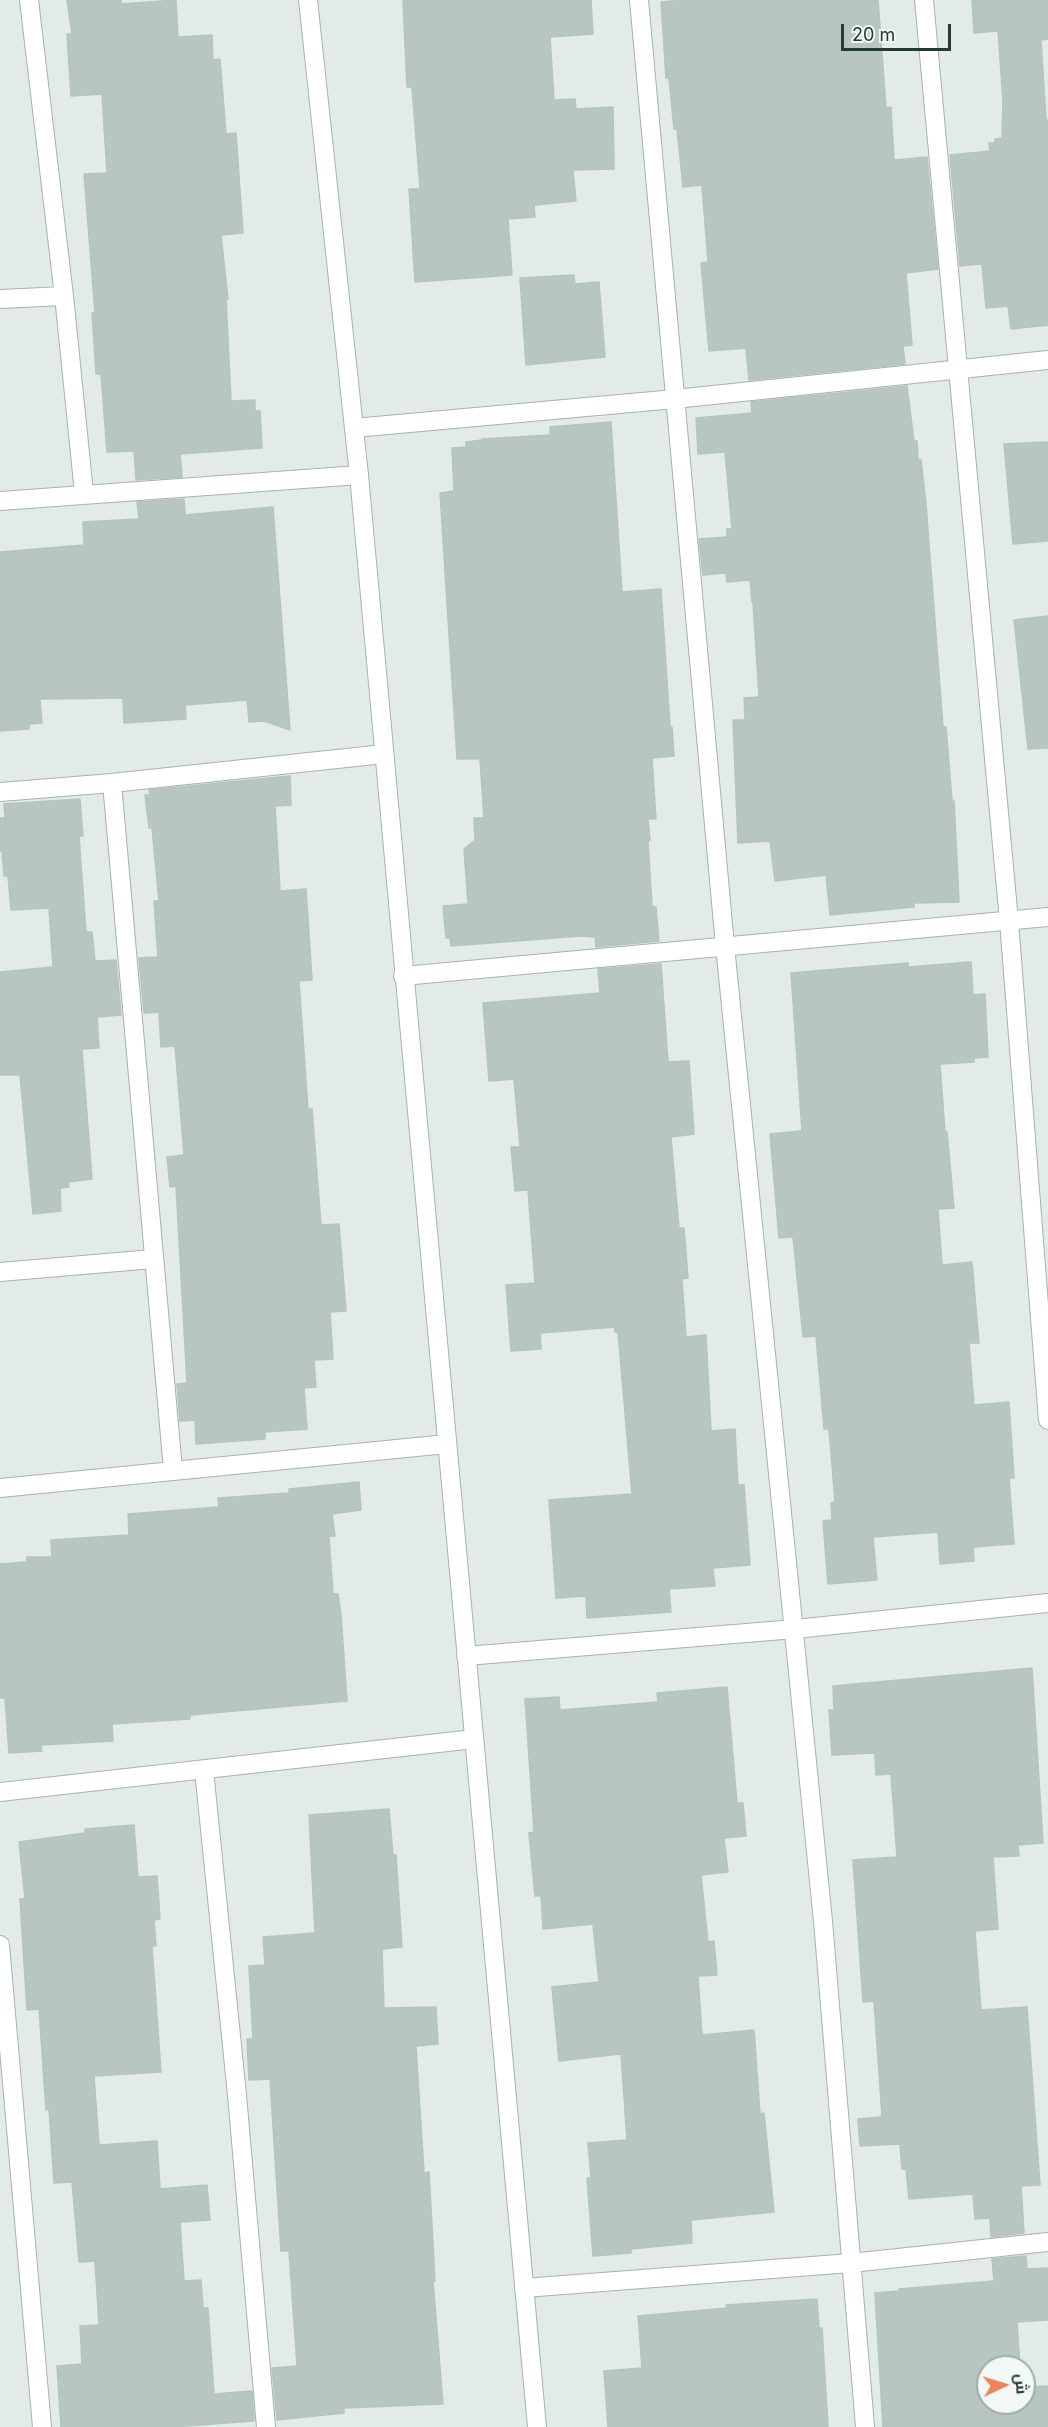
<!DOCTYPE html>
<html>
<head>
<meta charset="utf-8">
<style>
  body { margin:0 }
  #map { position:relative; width:1048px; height:2427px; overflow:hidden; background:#e2ebe7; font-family:Inter,Cairo,sans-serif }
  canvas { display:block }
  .north { position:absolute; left:976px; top:2355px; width:60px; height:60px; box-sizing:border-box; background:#f2f8f5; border:2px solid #9faca8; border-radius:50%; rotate:86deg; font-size:16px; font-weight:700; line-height:24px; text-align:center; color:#233b35 }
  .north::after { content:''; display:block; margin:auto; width:21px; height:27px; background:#eb8260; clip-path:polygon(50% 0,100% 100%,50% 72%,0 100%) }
  .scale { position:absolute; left:841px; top:24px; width:110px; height:27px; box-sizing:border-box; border:3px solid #233b35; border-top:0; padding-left:8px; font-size:18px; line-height:21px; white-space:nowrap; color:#233b35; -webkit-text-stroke:4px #f2f8f5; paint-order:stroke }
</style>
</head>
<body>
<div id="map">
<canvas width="1048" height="2427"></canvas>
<div class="north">ش</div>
<div class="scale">20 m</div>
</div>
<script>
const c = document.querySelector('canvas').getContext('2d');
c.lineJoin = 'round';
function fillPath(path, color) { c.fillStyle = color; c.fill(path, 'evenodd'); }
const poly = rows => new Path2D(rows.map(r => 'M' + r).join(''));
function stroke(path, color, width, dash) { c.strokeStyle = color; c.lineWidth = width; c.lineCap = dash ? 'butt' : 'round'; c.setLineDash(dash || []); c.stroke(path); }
const building = poly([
  [67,0,121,0,121,4,176,0,178,37,212,35,213,60,220,59,226,134,236,133,243,233,221,235,228,299,226,299,231,401,255,400,255,411,260,411,262,448,180,454,182,477,136,480,134,451,107,452,101,374,96,374,92,313,95,313,84,174,107,173,102,94,71,96,67,34,72,34,67,0],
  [403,0,591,0,593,34,550,37,554,100,575,99,576,109,613,107,614,169,573,170,576,201,534,205,535,217,508,219,512,275,415,282,409,189,420,189,412,87,407,87,403,0],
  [685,0,878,0,886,108,891,107,894,160,927,157,938,269,906,273,912,345,903,346,905,364,749,380,746,348,709,351,701,263,708,262,702,185,683,187,677,129,674,129,669,78,666,78,661,2,685,0],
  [972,0,1048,0,1048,39,1041,40,1046,120,1048,120,1048,325,1011,329,1008,306,986,308,982,264,960,266,950,155,990,151,989,143,995,143,995,139,1002,138,1003,101,998,31,974,33,972,0],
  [574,275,575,284,599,282,605,357,526,365,520,278,574,275],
  [907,386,914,441,917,441,918,460,921,460,926,504,943,727,946,727,952,801,954,801,959,902,914,903,914,907,830,915,826,875,775,881,770,841,738,843,733,720,745,720,744,698,759,697,753,602,752,602,750,580,727,582,726,573,703,575,699,539,727,537,727,529,732,529,725,452,698,454,696,418,752,413,751,402,907,386],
  [611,422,622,592,661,589,670,727,672,727,674,756,652,758,656,819,648,819,650,840,648,841,652,907,656,907,659,941,596,947,595,937,581,936,451,946,450,938,446,938,443,906,468,904,464,849,475,840,474,818,484,818,480,759,457,759,440,493,454,491,452,448,466,447,466,442,482,440,482,439,550,435,550,427,611,422],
  [1048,442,1048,541,1013,544,1004,444,1048,442],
  [184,499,185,515,273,507,290,730,264,721,249,722,247,700,185,705,186,719,124,723,123,698,40,699,42,723,29,724,29,729,0,731,0,552,84,545,83,522,139,519,137,502,184,499],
  [1048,616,1048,748,1028,749,1014,620,1048,616],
  [290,776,291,805,275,806,280,891,306,889,312,980,299,981,308,1109,312,1109,321,1225,339,1224,346,1311,330,1312,333,1359,314,1360,316,1387,304,1388,307,1429,265,1432,265,1439,196,1444,195,1420,180,1421,177,1384,187,1383,176,1186,170,1187,167,1157,184,1155,175,1046,161,1047,159,1012,144,1013,139,958,158,957,154,901,159,901,152,828,149,828,145,795,150,795,149,790,290,776],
  [80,799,83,836,79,836,86,932,92,932,95,961,116,960,121,1015,97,1017,99,1048,82,1049,92,1179,68,1182,69,1187,60,1188,61,1211,33,1214,20,1075,0,1075,0,972,53,967,49,908,11,910,8,876,4,876,2,851,0,851,0,818,5,818,4,804,80,799],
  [971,962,973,995,985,994,988,1057,974,1058,974,1062,940,1064,945,1132,947,1132,954,1208,938,1209,942,1265,972,1262,979,1343,969,1343,974,1405,1009,1402,1014,1478,1009,1478,1014,1544,973,1547,974,1561,940,1564,938,1532,873,1537,877,1580,828,1584,823,1521,832,1520,831,1503,835,1502,829,1429,824,1429,816,1336,803,1337,793,1237,779,1238,770,1134,802,1131,791,973,908,963,908,967,971,962],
  [661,964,668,1062,689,1061,694,1134,671,1137,679,1228,684,1228,688,1278,682,1279,686,1337,706,1335,711,1431,735,1429,738,1485,744,1485,750,1565,713,1568,715,1586,669,1589,671,1612,587,1618,586,1596,556,1598,549,1500,632,1494,618,1332,615,1332,615,1327,540,1333,541,1349,511,1351,506,1285,535,1283,528,1190,515,1191,511,1147,520,1147,514,1079,489,1081,483,1003,600,993,598,969,661,964],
  [359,1482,361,1510,332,1514,335,1536,329,1536,333,1594,338,1594,341,1614,347,1701,190,1715,190,1719,112,1724,113,1741,41,1745,42,1751,9,1753,5,1698,0,1698,0,1564,27,1562,27,1557,52,1557,51,1540,129,1535,128,1514,219,1507,218,1498,289,1493,289,1489,359,1482],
  [1032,1668,1043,1843,1018,1845,1019,1856,993,1857,998,1929,975,1931,981,2010,1027,2007,1040,2185,1021,2186,1024,2233,991,2237,990,2218,975,2219,973,2194,909,2199,906,2169,902,2169,900,2144,860,2146,858,2119,882,2117,874,2001,863,2002,853,1860,897,1857,891,1774,876,1775,875,1753,832,1755,829,1710,834,1710,833,1686,1032,1668],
  [727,1687,737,1803,743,1803,746,1836,724,1838,728,1872,701,1875,708,1942,714,1941,717,1975,698,1976,702,2035,754,2030,760,2114,764,2113,774,2212,691,2220,692,2243,631,2249,631,2253,593,2256,587,2178,591,2178,588,2143,627,2140,621,2054,559,2061,552,1987,599,1982,593,1924,543,1929,541,1896,535,1896,529,1833,534,1832,525,1699,559,1697,560,1710,658,1702,657,1693,727,1687],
  [389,1809,393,1855,396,1855,402,1947,382,1949,384,2008,436,2007,438,2044,416,2046,424,2173,429,2172,435,2281,433,2281,443,2404,344,2408,344,2413,277,2420,272,2368,297,2366,289,2251,281,2251,270,2079,249,2080,247,2039,253,2039,249,1966,265,1965,263,1937,315,1933,309,1815,389,1809],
  [134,1825,138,1877,157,1876,160,1919,154,1920,156,1946,152,1946,161,2072,94,2076,99,2145,157,2141,160,2189,207,2185,210,2220,180,2222,184,2281,201,2280,203,2308,208,2308,214,2394,252,2391,254,2421,174,2427,61,2427,57,2366,82,2364,80,2326,99,2325,95,2261,79,2262,72,2182,54,2183,49,2109,46,2110,39,2009,27,2010,20,1899,25,1899,19,1842,85,1833,85,1829,134,1825],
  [1026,2256,1027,2269,1048,2268,1048,2320,1017,2322,1020,2367,988,2367,988,2403,1024,2403,1024,2387,1048,2386,1048,2427,883,2427,875,2293,899,2291,899,2289,994,2281,992,2259,1026,2256],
  [817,2299,819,2328,822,2328,828,2427,608,2427,604,2371,642,2368,638,2316,727,2308,726,2305,817,2299]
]);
fillPath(building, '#b7c6c0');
stroke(building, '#b4c5be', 1.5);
const street = poly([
  [29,0,64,296,84,493],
  [639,0,725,946,823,1921,865,2427],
  [924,0,1009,921,1048,1420],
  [0,299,64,296],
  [354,428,675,399,1048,360],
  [0,501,359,475],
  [112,783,173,1470],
  [0,792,112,783,384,754],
  [403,976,1048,917],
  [0,1272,153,1259],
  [0,1488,447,1444],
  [466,1656,795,1629,1048,1603],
  [204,1770,237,2095,266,2427],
  [0,1792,474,1739],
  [0,1945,42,2427],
  [524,2288,851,2263,1048,2242]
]);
const secondary = poly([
  [308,0,359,475,537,2427]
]);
stroke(street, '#a5b3ae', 20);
stroke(secondary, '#a1b6af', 20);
stroke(street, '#fff', 18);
stroke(secondary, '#fff', 18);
</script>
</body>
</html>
